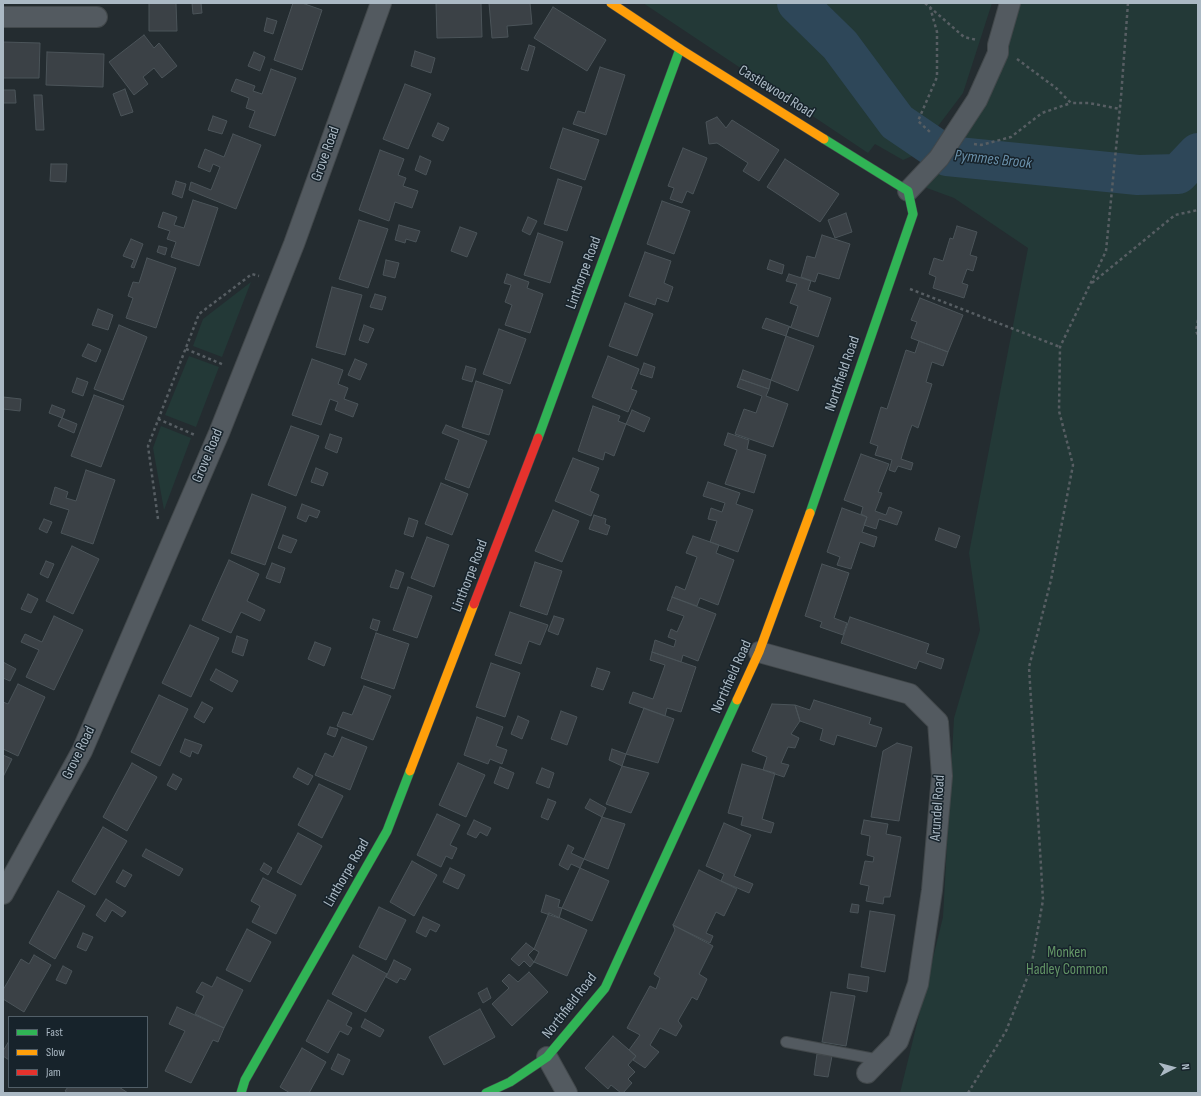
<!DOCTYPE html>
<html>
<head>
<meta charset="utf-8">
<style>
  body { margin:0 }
  #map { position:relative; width:1201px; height:1096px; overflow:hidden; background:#242c30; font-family:"Sofia Sans Condensed",sans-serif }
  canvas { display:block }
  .frame { position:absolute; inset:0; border:4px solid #abb9c4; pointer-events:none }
  .legend { position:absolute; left:8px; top:1016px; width:140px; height:72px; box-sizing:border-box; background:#17232b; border:1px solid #525f68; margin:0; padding:5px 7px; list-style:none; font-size:12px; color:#abb9c4 }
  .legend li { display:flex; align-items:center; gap:8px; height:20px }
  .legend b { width:20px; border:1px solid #525f68 }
  .north { position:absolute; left:1153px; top:1048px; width:40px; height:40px; -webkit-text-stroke:3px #17232b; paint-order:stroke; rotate:84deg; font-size:11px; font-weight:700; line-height:16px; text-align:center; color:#abb9c4 }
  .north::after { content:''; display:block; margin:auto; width:14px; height:18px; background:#abb9c4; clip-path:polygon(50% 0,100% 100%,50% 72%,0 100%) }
</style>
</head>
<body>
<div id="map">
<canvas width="1201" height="1096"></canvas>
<div class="frame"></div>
<ul class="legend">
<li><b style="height:5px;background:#30b455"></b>Fast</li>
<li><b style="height:5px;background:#ff9f0a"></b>Slow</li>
<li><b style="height:5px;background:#e5322d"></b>Jam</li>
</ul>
<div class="north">N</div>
</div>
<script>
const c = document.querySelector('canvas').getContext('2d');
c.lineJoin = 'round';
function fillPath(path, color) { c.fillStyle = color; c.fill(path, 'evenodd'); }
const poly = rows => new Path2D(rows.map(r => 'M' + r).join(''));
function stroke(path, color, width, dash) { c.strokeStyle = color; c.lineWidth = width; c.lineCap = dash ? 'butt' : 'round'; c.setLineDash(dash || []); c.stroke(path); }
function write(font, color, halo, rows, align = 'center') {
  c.font = font + ' "Sofia Sans Condensed",sans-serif'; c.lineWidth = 3; c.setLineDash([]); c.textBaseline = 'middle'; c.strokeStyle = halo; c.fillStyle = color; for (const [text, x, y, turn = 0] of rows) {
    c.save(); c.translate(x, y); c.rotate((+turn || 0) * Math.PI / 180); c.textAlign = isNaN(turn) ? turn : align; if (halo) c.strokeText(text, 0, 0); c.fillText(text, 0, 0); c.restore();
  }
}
fillPath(poly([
  [643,3,992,3,963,93,917,154,903,160,875,144,868,153],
  [1010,3,1198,3,1198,1093,900,1093,943,917,954,718,980,630,969,553,1028,248,954,198,916,184,977,101],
  [251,282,222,357,193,346,203,319],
  [189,356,219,367,196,427,165,415],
  [161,426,191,438,164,510,153,448]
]), '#233937');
stroke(poly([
  [797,3,840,45,897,122,947,156,1138,175,1178,174,1198,153]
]), '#2e4759', 40);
const building = poly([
  [149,3,176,3,177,31,149,31,149,3],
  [192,3,201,3,202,13,193,14,192,3],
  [293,3,302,3,322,10,302,70,274,60,293,3],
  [436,3,481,3,482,37,437,38,436,3],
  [489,3,530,3,532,24,507,26,508,37,492,38,489,3],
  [553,7,606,40,587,71,534,38,553,7],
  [267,18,277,21,273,34,264,31,267,18],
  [144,35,154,48,159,43,177,66,162,78,154,68,143,77,148,84,134,95,109,62,144,35],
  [3,42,40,43,39,78,3,78,3,42],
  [529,45,535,47,528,71,521,69,529,45],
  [415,51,435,58,431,73,411,66,415,51],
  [47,52,104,54,103,87,46,85,47,52],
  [254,52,265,57,260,71,248,66,254,52],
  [600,67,625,75,606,135,573,124,578,111,585,113,600,67],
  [271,69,296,78,275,136,249,127,255,111,246,108,249,98,231,91,236,79,255,86,253,91,262,94,271,69],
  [405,84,431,94,408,149,383,139,405,84],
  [125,89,133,112,121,116,113,94,125,89],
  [3,90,15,90,16,103,3,103,3,90],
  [34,95,42,95,44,130,36,130,34,95],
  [213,116,227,121,222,134,208,130,213,116],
  [717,117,726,128,732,120,779,150,759,181,743,171,748,163,717,143,709,144,706,122,717,117],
  [438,123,449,128,443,141,432,136,438,123],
  [563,128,599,140,585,180,550,168,563,128],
  [233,134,261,145,236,209,189,190,191,182,211,190,220,167,213,164,210,172,198,167,205,149,224,157,233,134],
  [683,148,707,158,693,194,687,191,682,203,670,199,674,188,668,186,683,148],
  [380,150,404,159,398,175,406,178,403,186,418,191,412,208,395,202,389,221,359,210,380,150],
  [420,156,431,161,426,175,415,170,420,156],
  [785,159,839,194,820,222,767,187,785,159],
  [51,164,67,164,66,182,50,181,51,164],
  [558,179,582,187,567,231,544,224,558,179],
  [176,181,186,184,182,198,172,194,176,181],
  [193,200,218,208,199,266,171,257,176,242,167,239,170,231,158,227,163,212,177,217,174,225,184,228,193,200],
  [662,201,690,211,674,254,647,244,662,201],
  [846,213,852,232,835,238,828,220,846,213],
  [528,217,537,221,530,235,522,231,528,217],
  [359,220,388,229,368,288,339,279,359,220],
  [399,225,420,231,416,242,406,239,405,243,395,240,399,225],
  [957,226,977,232,970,255,977,257,973,271,967,269,962,283,968,285,964,298,933,288,936,277,929,274,934,258,943,261,950,238,953,239,957,226],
  [460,227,477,233,467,257,451,251,460,227],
  [538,233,563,242,550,283,524,275,538,233],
  [822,235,850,244,839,279,818,273,815,282,801,277,807,256,815,258,822,235],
  [131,239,143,244,134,268,131,267,134,260,123,256,131,239],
  [159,246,167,248,165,255,157,252,159,246],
  [645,252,671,261,664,283,673,287,668,302,657,298,655,305,629,296,645,252],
  [147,258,176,268,156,328,126,318,133,298,128,296,133,282,139,283,147,258],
  [386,260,399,263,395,278,383,275,386,260],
  [770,260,784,265,782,274,767,269,770,260],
  [507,274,529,282,527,288,543,294,530,333,505,325,512,305,505,302,511,285,504,283,507,274],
  [789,274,811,281,808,290,831,298,818,337,789,327,786,336,762,328,766,318,791,327,798,306,790,303,797,284,786,281,789,274],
  [332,287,362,295,345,355,316,347,332,287],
  [375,294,386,297,382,310,370,307,375,294],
  [920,298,963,315,948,352,911,338,917,322,911,320,920,298],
  [625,303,653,314,637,356,609,346,625,303],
  [98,309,113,315,108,330,92,325,98,309],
  [119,325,147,337,123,400,94,389,119,325],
  [364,325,374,329,368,343,359,340,364,325],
  [499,329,526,339,510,384,483,374,499,329],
  [786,336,814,346,798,391,771,380,786,336],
  [919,341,948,352,943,366,932,362,926,382,932,384,918,428,912,425,908,436,901,459,913,463,911,470,898,466,895,472,889,470,892,460,875,455,878,446,870,443,881,407,887,409,906,350,915,353,919,341],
  [88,344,101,350,96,362,82,356,88,344],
  [608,356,639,369,631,389,637,391,628,412,592,397,608,356],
  [312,359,343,370,338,384,348,388,344,399,358,404,353,417,335,410,338,402,330,399,321,425,292,415,312,359],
  [355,359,367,364,360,380,348,375,355,359],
  [644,363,655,367,652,378,640,374,644,363],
  [466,366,476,369,472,382,462,379,466,366],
  [743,370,771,380,769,389,740,379,743,370],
  [77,378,88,382,83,396,72,392,77,378],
  [740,379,769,389,766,396,788,404,773,447,735,434,744,409,756,413,762,396,737,387,740,379],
  [476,381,503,390,489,435,462,427,476,381],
  [94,395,124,406,101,467,71,456,94,395],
  [3,397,21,399,20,411,3,409,3,397],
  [52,405,65,410,62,418,49,413,52,405],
  [593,406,620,416,618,421,626,424,614,456,605,452,603,460,578,451,593,406],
  [632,410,650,418,644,432,626,424,632,410],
  [62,418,77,424,74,433,58,426,62,418],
  [446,425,487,441,469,488,445,479,459,440,442,433,446,425],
  [291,426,319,436,296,496,268,485,291,426],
  [728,433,749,440,747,449,766,455,754,493,725,484,737,450,724,445,728,433],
  [330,434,342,438,337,453,325,448,330,434],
  [861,454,889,464,878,492,882,493,875,511,886,515,889,507,902,512,897,525,879,519,876,529,864,525,867,517,861,514,863,507,844,500,861,454],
  [573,458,599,468,590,491,599,495,591,516,555,501,573,458],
  [316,468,328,473,323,486,311,482,316,468],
  [86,470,115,480,93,544,61,533,69,510,50,504,55,487,68,492,66,498,76,501,86,470],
  [708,482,740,493,736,504,753,510,738,552,710,542,717,521,708,519,711,508,722,512,725,503,703,496,708,482],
  [441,483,468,494,452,535,425,524,441,483],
  [252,494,286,507,265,565,231,553,252,494],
  [302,504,320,511,317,518,309,515,306,522,297,518,302,504],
  [842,508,867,517,862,532,877,537,874,547,860,542,851,569,837,565,840,557,827,552,842,508],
  [553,510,579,521,562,562,535,551,553,510],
  [594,515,606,519,605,524,610,526,607,535,589,529,594,515],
  [409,518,418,521,413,537,404,534,409,518],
  [44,519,52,522,47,533,39,529,44,519],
  [939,528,960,536,956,548,935,540,939,528],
  [283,535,297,540,291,553,278,548,283,535],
  [693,536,719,545,716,553,734,560,718,605,700,598,697,606,672,597,676,586,685,590,697,557,686,553,693,536],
  [427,537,449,545,434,587,411,578,427,537],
  [72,546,99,559,73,614,46,601,72,546],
  [229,560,259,574,247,601,265,610,260,621,241,612,231,633,202,620,229,560],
  [46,561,54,564,48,578,40,574,46,561],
  [535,562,562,571,547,615,520,606,535,562],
  [272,563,285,568,280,583,266,578,272,563],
  [822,564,849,573,834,618,847,623,843,635,820,627,822,622,805,616,822,564],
  [396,570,404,573,398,589,390,587,396,570],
  [408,587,432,596,417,638,393,630,408,587],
  [28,594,38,599,31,613,21,609,28,594],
  [672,597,716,614,698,661,683,655,681,662,652,652,655,640,674,647,676,640,668,637,671,629,677,632,684,616,667,610,672,597],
  [510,612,548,625,540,645,529,641,521,664,495,655,510,612],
  [54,616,83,630,54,690,26,677,39,650,21,642,25,634,42,642,54,616],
  [554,616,564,619,558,635,548,631,554,616],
  [850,617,929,644,926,653,944,659,941,669,919,661,916,669,841,643,850,617],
  [373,619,380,621,377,631,370,628,373,619],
  [190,625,219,638,191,697,162,683,190,625],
  [376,633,409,644,394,689,361,678,376,633],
  [237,636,248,640,243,656,232,652,237,636],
  [315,642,331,648,324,666,308,659,315,642],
  [652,652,696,667,681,712,667,708,665,716,629,703,633,692,653,699,665,665,650,660,652,652],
  [3,662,16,669,10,681,3,678,3,662],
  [491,663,520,673,505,717,476,707,491,663],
  [597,668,610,672,603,690,591,686,597,668],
  [216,669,238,681,232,692,210,680,216,669],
  [18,684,45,697,18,756,3,749,3,702,8,704,18,684],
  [364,686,391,696,373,740,337,726,343,712,352,715,364,686],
  [159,695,188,709,160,766,131,752,159,695],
  [814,700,871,718,869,724,882,728,876,747,837,735,834,745,820,740,823,729,800,721,795,705,810,710,814,700],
  [202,702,213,708,204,723,194,717,202,702],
  [772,704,795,705,800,721,791,734,799,738,795,748,788,747,781,763,789,765,784,777,763,770,767,757,752,751,772,704],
  [644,708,674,719,658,763,626,754,644,708],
  [561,711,577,717,567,745,551,739,561,711],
  [518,716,529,721,522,739,511,734,518,716],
  [477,717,503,727,496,746,507,750,502,764,490,759,488,764,464,755,477,717],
  [330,727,338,729,335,737,327,734,330,727],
  [342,737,367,747,350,790,315,775,325,753,333,757,342,737],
  [185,739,202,745,198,754,192,751,190,757,180,752,185,739],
  [897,743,912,747,899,821,871,817,883,751,897,743],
  [612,749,626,754,622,766,609,760,612,749],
  [3,755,12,759,3,777,3,755],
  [132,763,157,777,127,831,103,817,132,763],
  [458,763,485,775,466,817,439,805,458,763],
  [742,764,775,773,762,819,774,823,771,833,741,825,743,817,728,813,742,764],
  [622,766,649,773,631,813,606,804,622,766],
  [500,767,514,773,508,789,494,783,500,767],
  [298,768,313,776,308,785,293,777,298,768],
  [542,768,554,773,549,788,536,783,542,768],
  [173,774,182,779,176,790,167,785,173,774],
  [319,784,343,796,322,838,298,825,319,784],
  [548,799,556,802,548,820,541,817,548,799],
  [590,799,606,808,602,817,585,808,590,799],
  [437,814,460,825,450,845,457,848,452,859,446,856,441,867,417,855,437,814],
  [602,817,625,824,608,869,584,859,602,817],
  [474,820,491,828,487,836,480,832,476,838,467,834,474,820],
  [864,820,888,824,886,834,901,837,890,897,884,897,883,904,866,901,869,886,860,884,865,861,873,862,874,857,867,855,870,836,861,834,864,820],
  [724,823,751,835,734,876,753,884,749,893,721,881,724,874,706,866,724,823],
  [103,827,127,841,95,895,72,881,103,827],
  [298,833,322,846,301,885,277,872,298,833],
  [568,845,574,848,571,853,584,859,580,868,571,864,568,870,559,865,568,845],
  [146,849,183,869,179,876,142,856,146,849],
  [412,861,437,875,414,916,390,902,412,861],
  [264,863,272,868,268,875,260,870,264,863],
  [450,868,465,875,458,889,443,882,450,868],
  [580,868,609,881,592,921,562,908,580,868],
  [123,870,132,875,125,887,116,882,123,870],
  [699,870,737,889,724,916,716,912,706,933,713,936,710,943,673,925,699,870],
  [263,878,296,895,276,934,252,922,260,906,251,901,263,878],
  [58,891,85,906,55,959,29,943,58,891],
  [546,895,560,900,558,907,562,908,559,918,541,912,546,895],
  [106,899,126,912,122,917,112,910,105,922,96,915,106,899],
  [852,904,859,905,858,913,850,912,852,904],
  [379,907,406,920,386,960,359,947,379,907],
  [870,911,895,915,885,972,861,967,870,911],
  [549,913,587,930,567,976,534,962,539,952,534,949,549,913],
  [423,917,440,925,436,932,430,929,426,937,416,932,423,917],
  [673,925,713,946,699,974,707,979,697,1000,692,997,678,1021,682,1026,676,1036,660,1028,650,1045,659,1052,645,1068,633,1060,636,1056,629,1050,640,1035,627,1028,650,986,656,989,660,978,654,974,675,930,673,925],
  [247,929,271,942,250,982,226,970,247,929],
  [83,933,93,937,86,951,77,947,83,933],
  [526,943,534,949,528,955,534,962,530,967,524,961,519,966,511,959,526,943],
  [34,955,51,965,24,1012,3,999,3,990,21,959,29,964,34,955],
  [353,955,387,974,366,1012,332,994,353,955],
  [394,960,411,969,405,980,400,978,397,983,386,977,394,960],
  [63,966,72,971,66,984,56,980,63,966],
  [529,972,548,992,512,1026,492,1004,509,988,502,981,509,974,518,982,529,972],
  [849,974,869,977,867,992,847,988,849,974],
  [217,977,243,990,224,1028,195,1014,204,996,196,992,202,982,212,987,217,977],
  [487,988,491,998,483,1003,478,993,487,988],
  [831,992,855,996,846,1046,822,1042,831,992],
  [328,1000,352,1013,346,1025,352,1028,348,1035,340,1031,328,1053,306,1041,328,1000],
  [177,1007,224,1028,218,1042,213,1040,191,1083,165,1071,185,1031,169,1024,177,1007],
  [480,1009,495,1037,444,1065,429,1037,480,1009],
  [365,1019,384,1030,380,1037,361,1027,365,1019],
  [613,1036,636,1056,628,1065,635,1072,628,1079,632,1083,623,1093,621,1093,611,1085,608,1089,585,1068,613,1036],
  [9,1041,9,1060,3,1056,3,1051,9,1041],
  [302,1048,326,1062,309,1093,290,1093,280,1087,302,1048],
  [338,1054,350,1060,343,1075,331,1069,338,1054],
  [817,1054,832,1056,828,1077,814,1075,817,1054],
  [68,1087,119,1087,128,1093,68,1093,65,1091,68,1087]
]);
fillPath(building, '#3b4146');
stroke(building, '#4b5459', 1);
const lane = poly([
  [786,1042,880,1060]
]);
const street = poly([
  [3,17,97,17],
  [908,191,939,158,977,100,998,53,998,45,1010,3],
  [759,652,910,694,938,722,942,776,932,890,918,984,898,1041,867,1073],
  [3,894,82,751,219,433,294,244,381,3],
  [547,1057,567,1093]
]);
const fast = poly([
  [538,438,680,49],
  [810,513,913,214,908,191,824,139],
  [241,1093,245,1080,387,831,410,771],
  [486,1093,510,1082,547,1057,605,988,737,700]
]);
const slow = poly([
  [611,3,680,49,824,139],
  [737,700,759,652,810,513],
  [410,771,474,604]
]);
const jam = poly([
  [474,604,538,438]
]);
stroke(lane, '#42484b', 12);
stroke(street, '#42484b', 22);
stroke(fast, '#42484b', 10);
stroke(slow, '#42484b', 10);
stroke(jam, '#42484b', 10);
stroke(poly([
  [925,3,964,37,977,40],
  [930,7,937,32,937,77,918,121,930,132],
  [1017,59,1056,88,1071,103,1089,103,1120,109],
  [974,144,981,145,1011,137,1042,113,1071,103],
  [1092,283,1175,215,1198,210],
  [910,289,1060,347],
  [1198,320,1196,331,1198,335],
  [186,349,224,365],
  [158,419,195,435],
  [158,519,148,446,199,314,252,274,259,276],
  [968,1093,1006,1031,1031,968,1043,900,1029,667,1051,580,1073,465,1059,411,1060,347,1106,251,1121,97,1128,3]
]), '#575e63', 2.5, [3, 3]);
stroke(lane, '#535a60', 10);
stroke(street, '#535a60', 20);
stroke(fast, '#30b455', 9);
stroke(slow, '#ff9f0a', 9);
stroke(jam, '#e5322d', 9);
write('15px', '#abb9c4', '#17232b', [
  ["Castlewood Road",776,92,32],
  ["Grove Road",326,154,-70],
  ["Linthorpe Road",584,273,-70],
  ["Northfield Road",843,374,-71],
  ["Grove Road",208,456,-67],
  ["Linthorpe Road",470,576,-69],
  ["Northfield Road",732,677,-66],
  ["Grove Road",79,753,-64],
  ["Arundel Road",938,808,-86],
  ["Linthorpe Road",347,873,-60],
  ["Northfield Road",570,1006,-52]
]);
write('15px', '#639566', '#17232b', [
  ["Monken",1067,953],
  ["Hadley Common",1067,970]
]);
write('italic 16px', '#6a90aa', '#17232b', [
  ["Pymmes Brook",993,160,6]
]);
</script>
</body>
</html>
